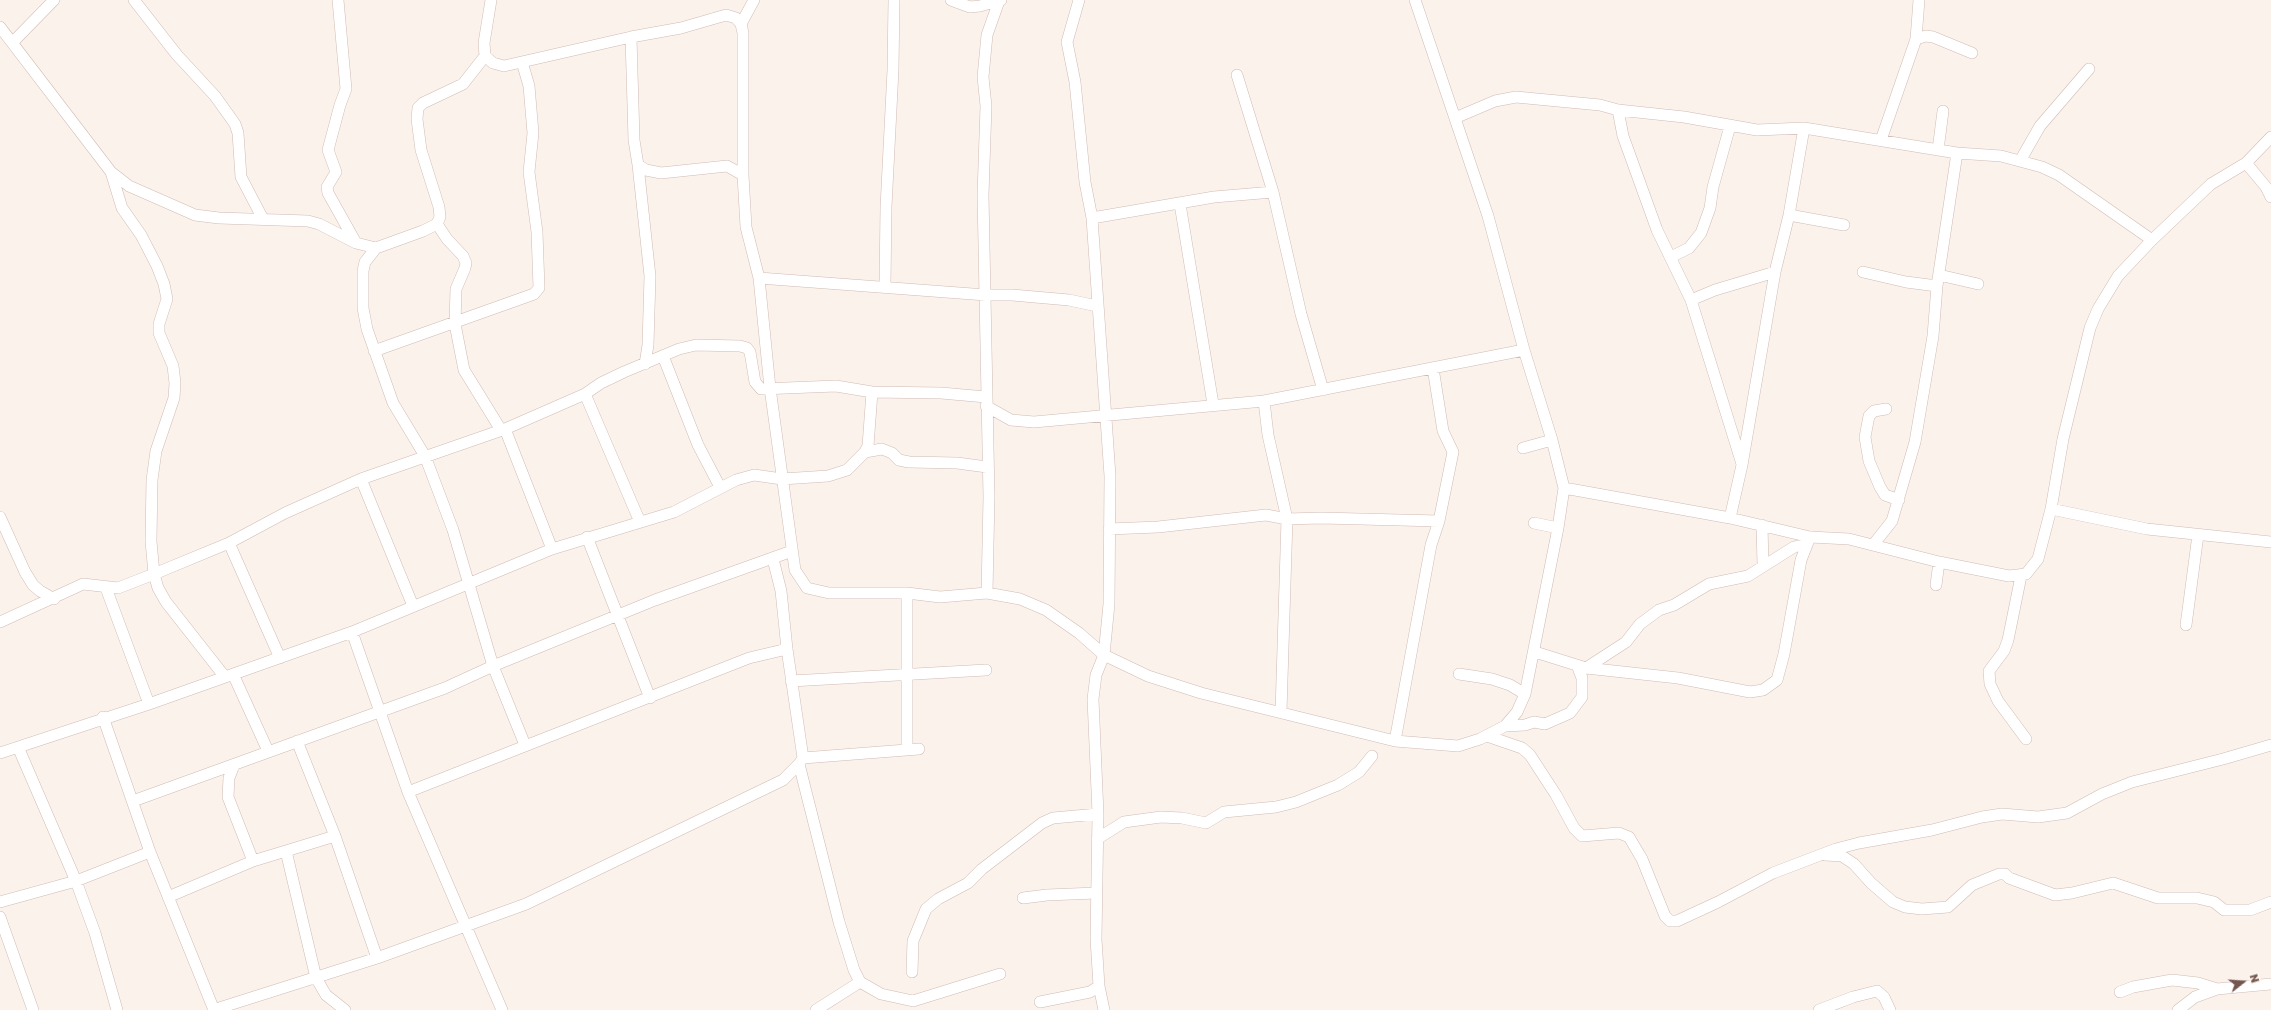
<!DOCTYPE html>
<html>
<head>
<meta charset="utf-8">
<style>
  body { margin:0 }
  #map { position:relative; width:2271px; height:1010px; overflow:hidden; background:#fbf2eb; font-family:"Golos Text",sans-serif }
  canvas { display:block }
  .north { position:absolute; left:2223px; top:962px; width:40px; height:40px; -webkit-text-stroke:3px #fef7f1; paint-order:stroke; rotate:73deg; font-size:11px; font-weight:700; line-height:16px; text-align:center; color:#745650 }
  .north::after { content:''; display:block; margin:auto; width:14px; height:18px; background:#745650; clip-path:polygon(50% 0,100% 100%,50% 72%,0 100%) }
</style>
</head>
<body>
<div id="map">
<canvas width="2271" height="1010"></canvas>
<div class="north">N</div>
</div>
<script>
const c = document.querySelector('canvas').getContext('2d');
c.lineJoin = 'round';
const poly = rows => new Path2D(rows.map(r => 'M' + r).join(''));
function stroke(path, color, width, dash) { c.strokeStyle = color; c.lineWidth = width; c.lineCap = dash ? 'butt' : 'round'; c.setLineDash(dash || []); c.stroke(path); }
const minor = poly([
  [134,0,177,55,215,96,235,124,238,133,241,177,263,219],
  [338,0,346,89,340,105,328,150,336,172,327,187,328,193,356,243],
  [491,0,484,43,485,56,493,63,504,66,631,37,681,28,726,15,736,18,741,24,743,33,743,175,746,227,759,278,770,388,795,570,807,588,829,593,907,593,940,597,987,593,1020,599,1046,610,1079,633,1104,655,1148,676,1201,693,1395,741,1458,746,1480,739,1505,726,1517,712,1525,694,1558,528,1564,488,1552,440,1524,350,1488,216,1415,0],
  [951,0,970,7,980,6,1001,0],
  [1079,0,1067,42,1075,82,1085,182,1092,218,1110,476,1109,604,1104,655,1096,675,1093,699,1098,814,1096,939,1099,986,1104,1010],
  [741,24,754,0],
  [0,27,111,172,129,186,195,215,219,218,308,221,319,224,356,243,376,248],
  [631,37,634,140,638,165,646,170,661,173,727,166,743,175],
  [1916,39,1926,36,1933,37,1972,53],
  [13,42,54,0],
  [485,56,463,84,423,103,418,108,417,119,421,150,439,207,440,217,437,224,423,231,376,248,365,262,363,271,363,308,367,329,393,403,425,456,453,530,493,666,525,745],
  [1237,75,1273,192,1301,314,1323,390],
  [1618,110,1623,136,1657,230,1691,300,1742,464],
  [1455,118,1495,101,1516,97,1600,105,1618,110,1684,117,1757,130,1804,128,1957,153,2001,156,2042,167,2059,175,2152,240],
  [1881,140,1916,39,1919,0],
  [1938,150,1943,111],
  [2020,161,2040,126,2089,69],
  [2246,163,2266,187,2271,197],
  [638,165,650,276,648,345,645,364],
  [111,172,122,208,141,235,157,266,164,284,167,299,159,324,159,333,173,366,175,383,174,398,156,451,152,480,151,541,154,574,158,588,166,602,225,677],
  [1180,204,1213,404],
  [1789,215,1844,225],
  [1092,218,1214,197,1273,192],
  [437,224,447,239,463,256,466,263,465,268,456,289,455,324,464,370,501,430],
  [1671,257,1689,248,1701,233,1710,208,1713,187,1730,126],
  [1863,272,1906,282,1937,286],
  [1939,275,1978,284],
  [759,278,986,295,1012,295,1069,300,1097,306],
  [885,286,886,207,893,70,894,0],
  [1691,300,1715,290,1775,272],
  [374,351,534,294,539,288,537,232,529,172,533,133,529,86,522,62],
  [663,356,698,445,720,487],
  [585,394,640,522],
  [1264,401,1268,435,1287,519,1281,712],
  [986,406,1011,420,1034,422,1264,401,1524,350],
  [1886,409,1874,411,1869,416,1865,437,1869,461,1880,487,1885,495,1899,500],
  [505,429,552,549],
  [1523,448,1552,440],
  [865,452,882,449,892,453,899,460,909,462,957,463,987,467],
  [361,479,413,606],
  [1564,488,1730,518,1810,537,1849,539,1939,562,2009,576,2026,574,2038,559,2051,509,2063,439,2090,328,2098,309,2118,276,2152,240,2211,184,2246,163,2271,137],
  [2051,509,2147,529,2271,542],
  [0,517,25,572,33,585,40,591,54,599],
  [1730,518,1742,465,1775,272,1789,215,1804,128],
  [1534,523,1558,528],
  [1762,525,1763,565],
  [1109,529,1158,527,1266,515,1287,519,1321,518,1439,521,1453,452,1443,431,1433,368],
  [587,537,650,698],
  [229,543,280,658],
  [1873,545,1892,521,1915,442,1933,336,1937,286,1957,153],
  [2021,576,2008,640,2004,651,1989,671,1990,684,1998,701,2026,739],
  [1936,585,1939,562],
  [106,588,149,704],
  [907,593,907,749],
  [987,593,989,497,983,195,986,106,983,77,987,35,999,1],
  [0,622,83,584,118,588,154,574,229,543,285,513,361,479,505,429,585,394,601,383,624,372,679,349,696,345,740,346,747,348,750,352,755,382,761,389,836,386,872,392,941,393,986,397],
  [2186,625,2198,535],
  [352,632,408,792,502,1010],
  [1535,652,1586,668,1678,678,1750,692,1763,690,1777,680,1784,654,1801,560,1810,537],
  [1586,668,1626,642,1640,624,1659,610,1674,605,1709,584,1748,576,1794,547,1807,544],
  [233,674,268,751],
  [1459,674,1492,679,1510,685,1525,694],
  [791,681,986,670],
  [103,717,150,852,214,1010],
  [1505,726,1525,725,1534,722,1545,724,1570,713,1582,697,1582,678,1577,665],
  [1487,736,1522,748,1530,755,1556,795,1574,828,1582,836,1619,833,1629,837,1642,859,1665,916,1670,921,1677,921,1718,902,1773,873,1836,849,1859,843,1932,830,1982,817,2002,814,2038,817,2067,813,2102,794,2132,782,2223,759,2271,745],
  [297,741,335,836,377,958],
  [1395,741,1431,545,1439,521],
  [18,747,76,881,95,933,117,1010],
  [0,753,149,704,352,632,552,549,674,512,736,480,754,475,782,479,828,476,847,470,865,452,868,446,872,392],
  [803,758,919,749],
  [799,764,839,922,854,970,860,982,881,994,913,1001,1000,974],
  [234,765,229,778,228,797,253,861],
  [408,792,749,658,787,649],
  [133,801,445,688,493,666,655,600,792,551],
  [1097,839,1124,822,1161,817,1182,818,1206,823,1224,812,1276,807,1296,802,1338,785,1359,772,1372,756],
  [286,851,316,978,326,995,345,1010],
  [1825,855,1842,856,1854,864,1871,883,1893,902,1905,907,1922,909,1948,907,1972,885,1999,874,2005,874,2009,878,2055,895,2072,893,2113,883,2158,898,2197,898,2214,902,2224,910,2250,910,2271,902],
  [168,897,253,861,335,836],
  [1023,898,1047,895,1096,893],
  [0,902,76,881,150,852],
  [0,917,33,1010],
  [912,972,913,941,926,909,938,899,968,883,982,869,1042,823,1053,818,1098,814],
  [2120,992,2133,987,2172,980,2198,983,2217,989],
  [1040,1002,1090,992,1099,986],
  [213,1010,377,958,526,904,783,780,799,764,803,758,787,649,781,591,773,559],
  [816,1010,860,982],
  [1819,1010,1853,997,1877,991,1884,997,1890,1010],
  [2178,1010,2195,997,2217,989,2271,984]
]);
stroke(minor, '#cfbbb4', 12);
stroke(minor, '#fff', 11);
</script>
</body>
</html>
